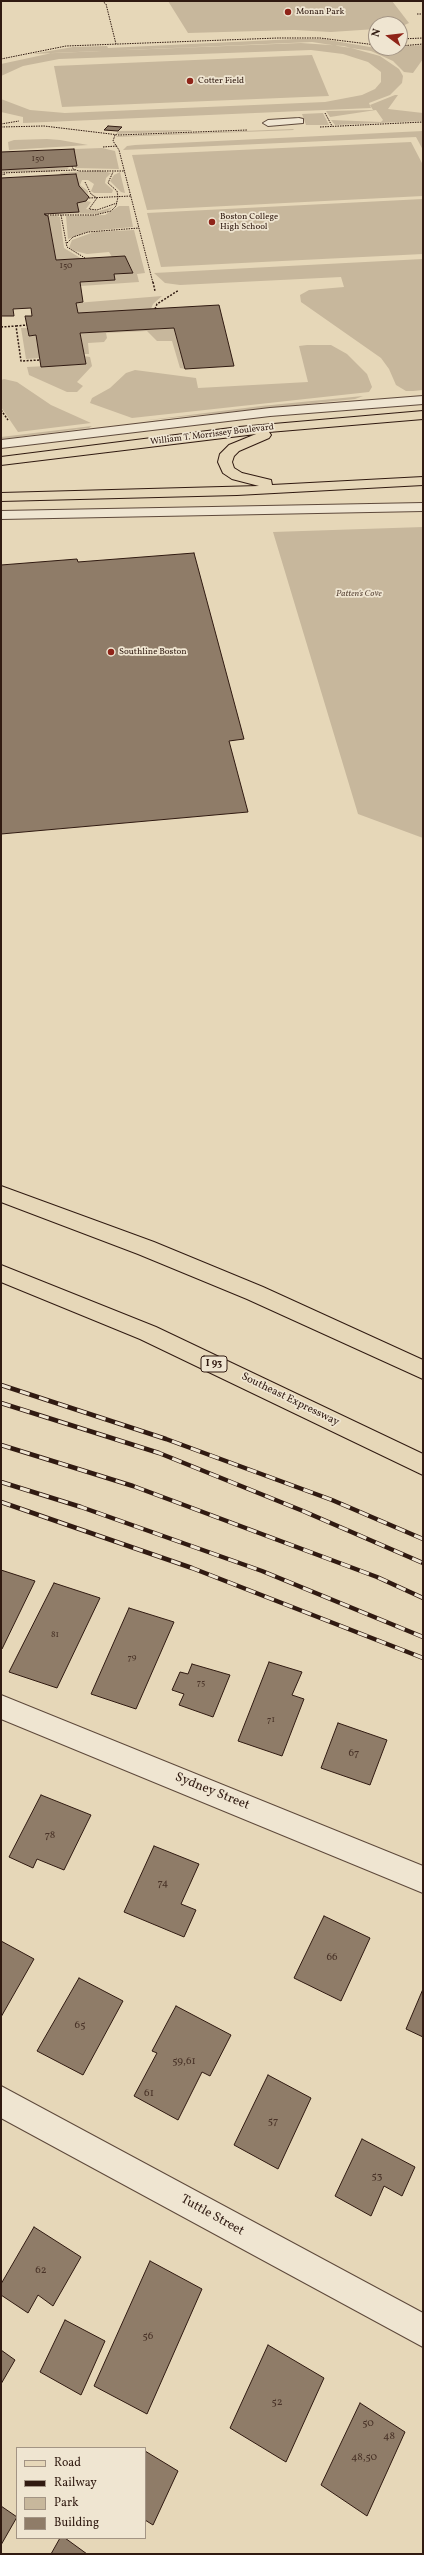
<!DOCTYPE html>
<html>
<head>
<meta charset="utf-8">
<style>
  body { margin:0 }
  #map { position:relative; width:424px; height:2555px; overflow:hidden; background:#e6d7b8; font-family:Vollkorn,serif }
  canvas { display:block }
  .frame { position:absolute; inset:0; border:2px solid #301a11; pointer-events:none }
  .legend { position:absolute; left:16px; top:2447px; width:130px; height:92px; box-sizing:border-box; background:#efe5d1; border:1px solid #a39484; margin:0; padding:5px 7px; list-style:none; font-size:12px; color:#301a11 }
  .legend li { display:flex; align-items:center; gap:8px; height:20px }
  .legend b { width:20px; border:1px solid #a39484 }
  .north { position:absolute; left:368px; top:16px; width:40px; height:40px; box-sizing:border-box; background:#efe5d1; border:1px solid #a39484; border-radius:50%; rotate:285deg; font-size:11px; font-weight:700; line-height:16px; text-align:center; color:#301a11 }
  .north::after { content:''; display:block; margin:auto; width:14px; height:18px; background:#8f2418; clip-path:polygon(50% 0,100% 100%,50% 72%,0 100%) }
</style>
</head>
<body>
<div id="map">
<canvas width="424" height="2555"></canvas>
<div class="frame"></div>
<ul class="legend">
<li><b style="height:5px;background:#e6d7b8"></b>Road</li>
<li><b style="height:5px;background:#301a11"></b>Railway</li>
<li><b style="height:11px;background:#c7b79c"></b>Park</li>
<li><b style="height:11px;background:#8f7c68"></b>Building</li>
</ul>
<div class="north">N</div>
</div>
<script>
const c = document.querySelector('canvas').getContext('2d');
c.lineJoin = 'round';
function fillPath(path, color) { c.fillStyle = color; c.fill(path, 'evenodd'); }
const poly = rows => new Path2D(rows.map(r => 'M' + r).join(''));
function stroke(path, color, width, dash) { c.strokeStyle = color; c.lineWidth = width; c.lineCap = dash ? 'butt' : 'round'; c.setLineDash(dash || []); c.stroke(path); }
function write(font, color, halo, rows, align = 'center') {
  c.font = font + ' Vollkorn,serif'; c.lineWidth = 3.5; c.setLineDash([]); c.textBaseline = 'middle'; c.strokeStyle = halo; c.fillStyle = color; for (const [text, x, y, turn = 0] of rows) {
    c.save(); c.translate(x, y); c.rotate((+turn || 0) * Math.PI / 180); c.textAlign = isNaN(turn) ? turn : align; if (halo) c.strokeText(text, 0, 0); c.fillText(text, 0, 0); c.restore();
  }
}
fillPath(poly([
  [168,1,392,1,409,23,400,27,400,24,376,24,376,29,331,32,294,30,188,33],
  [295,39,323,39,376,48,423,45,423,59,413,73,404,72,393,61,371,51,312,42,32,54,73,47,107,46,108,48],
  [301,43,344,46,380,56,399,69,403,76,402,83,390,95,369,103,371,108,23,123,23,117,1,112,1,99,30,110,65,113,325,102,362,95,375,89,381,82,381,72,368,62,343,54,311,50,59,59,23,66,1,76,1,64,52,53],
  [312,55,329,96,62,107,54,66],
  [395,95,398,95,388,109,423,113,423,121,335,125,331,120,381,122,383,120,376,110,330,117,326,111,373,110,370,105],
  [323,113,329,125,306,125,302,114],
  [293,129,294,130,116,137,117,136],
  [191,130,192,131,116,134,118,131],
  [423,131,423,150,416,137,123,150,127,146,135,145],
  [47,139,60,140,88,145,9,150,8,142,14,140],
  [411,142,423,165,423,196,147,210,132,155],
  [102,148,115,151,119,169,75,168,75,166,77,166,74,149],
  [69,166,68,169,50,172,1,172,1,170],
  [99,170,111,173,106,178,105,183,113,190,112,193,94,193,91,191,94,184,88,180,82,180,80,185,88,191,88,194,79,186,76,174,61,175,60,173],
  [120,172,125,193,121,192,110,181,114,175],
  [423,199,423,254,161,267,147,213],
  [86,201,91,202,86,209,99,211,113,207,108,211,97,214,61,213,79,212,77,203],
  [119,206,129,206,133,227,90,231,68,239,66,216,105,215],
  [54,215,60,217,64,248,82,259,56,260,48,216],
  [134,230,145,273,137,274,139,282,81,286,80,282,115,280,114,274,133,272,125,256,112,257,109,252,87,254,75,251,69,248,72,240,94,232],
  [423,259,423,390,413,391,406,391,396,385,389,369,381,358,301,302,300,295,309,290,344,287,341,277,180,285,165,283,154,273],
  [162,296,153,304,151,309,78,313,76,303],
  [21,328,27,328,29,336,36,335,40,358,26,359],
  [174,328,185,369,180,368,172,341,157,341,147,331,106,333,107,338,104,342,88,343,89,354,84,354,80,333],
  [307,345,331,345,347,354,367,374,372,387,369,392,132,418,90,403,92,398,110,388,126,373,135,370,196,378,198,388,308,382,299,346],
  [84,356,90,357,92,366,77,382,83,386,77,392,67,392,29,375,27,367,86,364],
  [4,379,17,382,51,405,91,423,18,432,1,407,1,380],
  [363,396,355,399,141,421,261,406],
  [92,426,89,428,1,439,1,437],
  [423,527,423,838,358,814,273,532]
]), '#c7b79c');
const building = poly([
  [108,126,122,127,118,131,104,130,108,126],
  [74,149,77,166,1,170,1,152,74,149],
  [76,174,79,186,89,197,86,201,77,203,79,212,44,214,48,216,56,260,125,256,133,273,114,274,115,280,80,282,83,302,76,303,78,313,219,305,234,366,185,369,174,328,80,333,86,364,41,367,36,335,29,336,25,316,32,316,31,308,13,309,14,316,1,316,1,178,76,174],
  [194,553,244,739,229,741,248,812,1,834,1,565,77,559,78,562,194,553],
  [1,1570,35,1581,2,1649,1,1649,1,1570],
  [54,1583,100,1598,57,1688,9,1672,54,1583],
  [129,1608,174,1622,136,1709,91,1694,129,1608],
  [269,1662,302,1672,292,1695,304,1699,282,1756,238,1741,269,1662],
  [192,1664,230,1675,213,1717,179,1705,184,1694,172,1690,180,1672,188,1674,192,1664],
  [338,1723,387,1740,370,1785,321,1768,338,1723],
  [41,1795,91,1815,64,1870,37,1859,33,1868,9,1857,41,1795],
  [154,1846,199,1864,181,1904,196,1910,184,1937,124,1912,154,1846],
  [324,1916,370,1938,341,2001,294,1978,324,1916],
  [1,1941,34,1959,1,2017,1,1941],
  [79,1978,123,2001,83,2075,37,2051,79,1978],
  [423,1989,423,2037,406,2029,423,1989],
  [176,2006,231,2035,210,2076,202,2072,178,2120,134,2096,157,2053,152,2051,176,2006],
  [268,2075,311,2098,278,2169,234,2145,268,2075],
  [362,2139,415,2167,402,2196,384,2186,371,2216,335,2196,362,2139],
  [34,2227,81,2257,53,2306,38,2295,28,2313,1,2295,1,2284,34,2227],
  [150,2261,202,2289,147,2414,94,2386,150,2261],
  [65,2320,105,2341,81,2395,40,2372,65,2320],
  [268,2345,324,2378,286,2462,230,2428,268,2345],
  [1,2350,15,2360,1,2384,1,2350],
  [360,2403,405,2432,367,2516,321,2485,360,2403],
  [145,2451,178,2471,153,2525,145,2520,145,2451],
  [1,2506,17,2517,1,2545,1,2506],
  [60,2538,65,2538,87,2554,51,2554,60,2538]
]);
fillPath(building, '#8f7c68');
stroke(building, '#301a11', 1);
const minor = poly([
  [299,118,303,119,303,123,268,126,263,123,268,120,299,118],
  [423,396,423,404,270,416,1,448,1,440,270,408,423,396],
  [423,503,423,511,1,519,1,511,423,503],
  [1,1695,423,1866,423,1893,1,1719,1,1695],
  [1,2086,423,2313,423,2347,1,2118,1,2086]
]);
const major = poly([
  [423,411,423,419,269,432,271,435,269,438,239,451,234,456,232,462,234,468,242,473,271,480,272,485,423,477,423,485,237,495,1,501,1,493,259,486,232,479,223,473,218,462,220,454,229,445,256,434,1,465,1,457,239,427,423,411]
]);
const highway = poly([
  [1,1186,154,1242,263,1287,423,1360,423,1379,247,1299,138,1254,1,1202,1,1186],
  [1,1265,156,1327,423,1454,423,1475,140,1339,1,1282,1,1265]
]);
stroke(minor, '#5e493b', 2);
stroke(major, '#301a11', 2);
stroke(highway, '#301a11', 2);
stroke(poly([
  [102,1,106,4,116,44],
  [417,14,423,14],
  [400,39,423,38],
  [400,46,423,44],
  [1,59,66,46,278,38,320,38,376,45],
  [325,113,332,126],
  [1,124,19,121],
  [1,127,44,126,119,135,247,130],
  [320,127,423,122],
  [115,135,113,141,119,150,153,283],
  [103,147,117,146],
  [72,166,73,169,79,171,125,171],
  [1,173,75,170],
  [1,175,6,174],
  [85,182,91,194,97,198,89,209,97,210,117,203],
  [89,198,131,196],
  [45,215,95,215,111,211,116,206,118,197,117,191,108,183,113,172],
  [61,215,67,247,85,258],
  [67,243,73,237,88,232,139,228]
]), '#301a11', 1, [1.5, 1]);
stroke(poly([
  [153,282,155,291],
  [155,309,157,304,179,290],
  [16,326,27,325],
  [1,327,16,326,21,361,40,360],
  [1,410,8,420]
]), '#301a11', 1.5, [2, 1.5]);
fillPath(minor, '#efe5d1');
fillPath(major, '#e6d7b8');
fillPath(highway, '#e6d7b8');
const rail = poly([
  [1,1385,166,1439,332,1500,423,1539],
  [1,1403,159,1453,303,1511,423,1563],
  [1,1445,133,1486,377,1577,423,1598],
  [1,1482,81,1507,262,1571,423,1637],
  [1,1502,192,1568,423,1658]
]);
stroke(rail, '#301a11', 4.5);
stroke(rail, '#efe5d1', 3, [10]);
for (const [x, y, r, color] of [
  [288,12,4,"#8f2418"],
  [190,81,4,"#8f2418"],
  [212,222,4,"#8f2418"],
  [111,652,4,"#8f2418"]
]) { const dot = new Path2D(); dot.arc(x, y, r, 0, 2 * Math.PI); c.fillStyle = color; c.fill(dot); stroke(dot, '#efe5d1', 1.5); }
write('9px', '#301a11', '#efe5d1', [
  ["Monan Park",296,12],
  ["Cotter Field",198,81],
  ["Boston College",220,217],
  ["High School",220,227],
  ["Southline Boston",119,652]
], 'left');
write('9px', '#483227', null, [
  ["150",38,159],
  ["150",66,266],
  ["81",55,1635],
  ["79",132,1658],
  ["75",201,1683],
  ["71",271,1720]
]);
write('9px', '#301a11', '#efe5d1', [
  ["William T. Morrissey Boulevard",212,435,-7]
]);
write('italic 9px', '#5d493b', '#efe5d1', [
  ["Patten's Cove",359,594]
]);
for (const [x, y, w] of [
  [214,1364,26]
]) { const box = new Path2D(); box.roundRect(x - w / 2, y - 8, w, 16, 3); c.fillStyle = '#efe5d1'; c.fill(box); stroke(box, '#301a11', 1); }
write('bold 10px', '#301a11', null, [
  ["I 93",214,1364]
]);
write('11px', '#301a11', '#efe5d1', [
  ["Southeast Expressway",290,1400,26]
]);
write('11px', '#483227', null, [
  ["67",354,1754],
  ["78",50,1836],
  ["74",163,1884],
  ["66",332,1958],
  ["65",80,2026],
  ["59,61",184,2062],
  ["61",149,2094],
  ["57",273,2122],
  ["53",377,2177],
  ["62",41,2271],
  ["56",148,2337],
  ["52",277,2403],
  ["50",368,2424],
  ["48",389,2437],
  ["48,50",364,2458]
]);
write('13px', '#301a11', '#efe5d1', [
  ["Sydney Street",212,1792,22],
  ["Tuttle Street",212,2216,29]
]);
</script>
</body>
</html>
